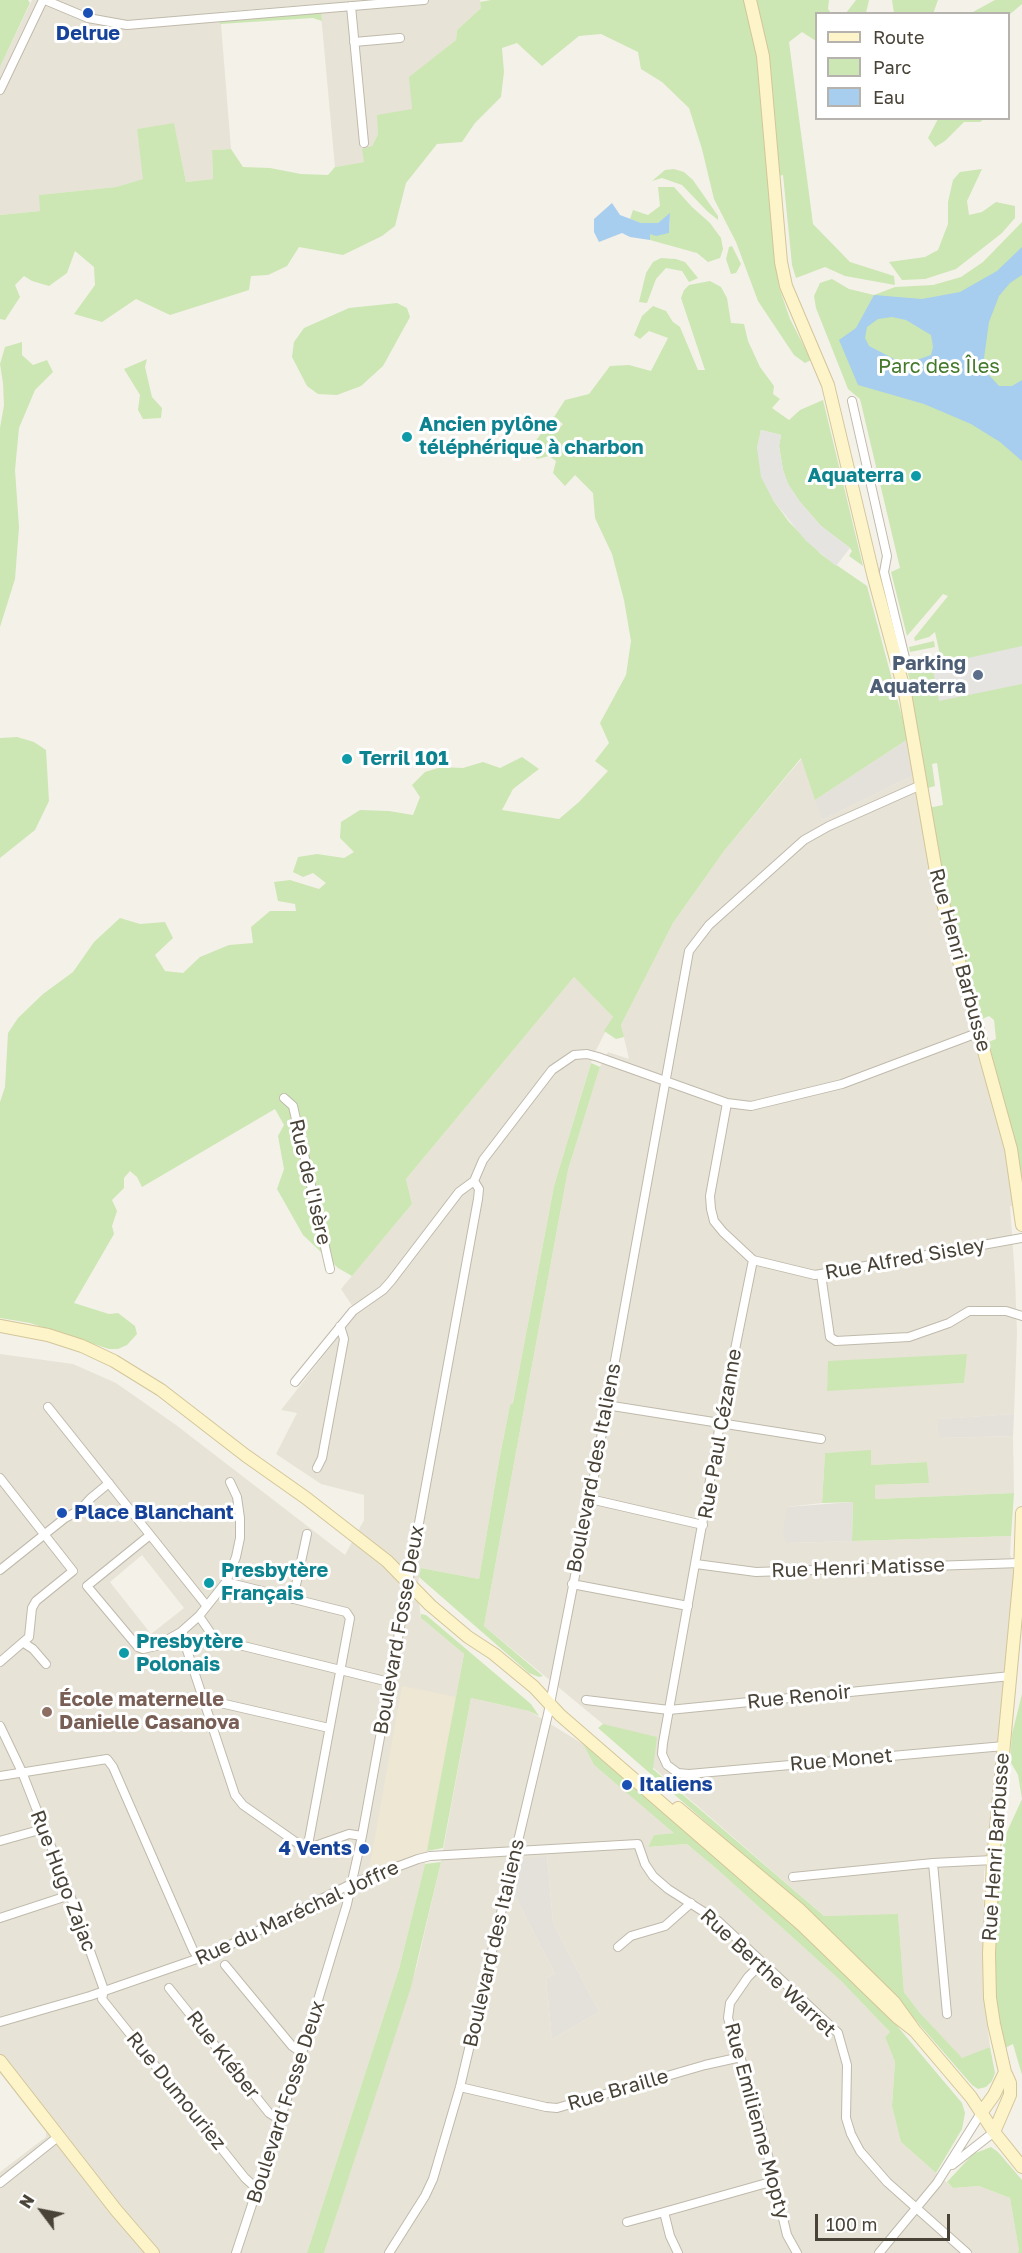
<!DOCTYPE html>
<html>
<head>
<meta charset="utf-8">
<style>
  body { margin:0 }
  #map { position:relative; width:1022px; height:2253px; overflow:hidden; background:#f4f1e9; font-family:"Golos Text",sans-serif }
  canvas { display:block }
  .legend { position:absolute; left:815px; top:12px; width:195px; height:108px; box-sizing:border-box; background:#fff; border:2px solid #b6b3af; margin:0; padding:8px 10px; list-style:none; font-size:18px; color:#484237 }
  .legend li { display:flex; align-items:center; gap:12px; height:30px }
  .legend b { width:30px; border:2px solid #b6b3af }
  .north { position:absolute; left:12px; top:2181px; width:60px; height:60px; -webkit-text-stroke:4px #fff; paint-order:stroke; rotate:302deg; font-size:16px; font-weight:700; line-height:24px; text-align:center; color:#484237 }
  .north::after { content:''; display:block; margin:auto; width:21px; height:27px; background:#484237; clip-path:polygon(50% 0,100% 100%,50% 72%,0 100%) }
  .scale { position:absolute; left:815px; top:2214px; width:135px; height:27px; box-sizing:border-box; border:3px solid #484237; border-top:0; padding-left:8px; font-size:18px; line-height:21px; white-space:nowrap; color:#484237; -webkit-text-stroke:4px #fff; paint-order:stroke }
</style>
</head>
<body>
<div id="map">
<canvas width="1022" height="2253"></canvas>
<ul class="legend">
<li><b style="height:8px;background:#fdf4c9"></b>Route</li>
<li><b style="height:16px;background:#cce7b3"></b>Parc</li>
<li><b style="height:16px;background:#a7cdef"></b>Eau</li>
</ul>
<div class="north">N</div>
<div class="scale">100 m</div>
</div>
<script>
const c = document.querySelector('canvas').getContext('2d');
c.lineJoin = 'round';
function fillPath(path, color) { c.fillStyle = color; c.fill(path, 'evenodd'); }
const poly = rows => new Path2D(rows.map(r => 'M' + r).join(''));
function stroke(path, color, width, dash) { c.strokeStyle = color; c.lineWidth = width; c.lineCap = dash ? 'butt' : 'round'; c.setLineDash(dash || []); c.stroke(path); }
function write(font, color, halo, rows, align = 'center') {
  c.font = font + ' "Golos Text",sans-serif'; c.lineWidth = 6; c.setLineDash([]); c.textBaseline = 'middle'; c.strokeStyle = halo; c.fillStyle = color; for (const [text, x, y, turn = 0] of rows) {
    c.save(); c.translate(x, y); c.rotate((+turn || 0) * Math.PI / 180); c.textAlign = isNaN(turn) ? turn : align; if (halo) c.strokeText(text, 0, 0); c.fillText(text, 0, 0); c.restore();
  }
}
fillPath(poly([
  [32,0,480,0,481,8,457,30,456,40,410,77,412,109,378,134,364,162,335,167,320,4,220,12,231,149,212,150,213,179,186,182,174,124,137,129,144,179,116,187,40,195,41,211,0,215,0,67],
  [802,758,822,820,914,775,1020,1204,1010,1206,1015,1277,1017,1333,1014,1414,939,1419,939,1438,1013,1436,1014,1493,875,1499,875,1485,928,1483,927,1462,871,1465,871,1451,825,1453,822,1503,787,1507,787,1543,1011,1536,1010,1555,1016,1568,988,1852,984,1873,983,1991,990,2047,962,2059,919,2012,904,1992,898,1915,824,1916,603,1724,484,1626,568,1170,600,1067,608,1052,629,1059,621,1025,673,923,724,851],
  [829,1361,965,1364,964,1383,827,1390],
  [574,977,613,1017,593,1056,554,1186,513,1403,510,1405,499,1461,479,1579,421,1568,417,1588,421,1618,464,1654,425,1864,399,1969,307,2253,0,2253,0,2172,46,2137,46,2132,0,2073,0,1354,73,1364,116,1383,176,1425,345,1555,364,1520,364,1495,321,1484,276,1454,297,1413,281,1410,357,1313,341,1289,412,1204,406,1179],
  [142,1555,184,1608,151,1634,110,1582],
  [471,1698,529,1711,583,1744,594,1765,675,1833,654,1835,648,1847,687,1844,718,1870,841,1981,890,2032,885,2037,895,2062,892,2106,901,2142,953,2188,979,2186,1010,2198,1019,2251,1017,2253,324,2253,417,1965,441,1862],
  [547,1856,553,1923,599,2012,552,2039,546,1978,555,1974,513,1892]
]), '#e8e3d7');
fillPath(poly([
  [908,739,914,775,822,820,815,800],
  [1014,1414,1013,1436,939,1438,938,1419],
  [853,1502,852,1541,787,1543,783,1534,787,1507],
  [547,1856,553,1923,599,2012,552,2039,546,1978,555,1974,513,1892,521,1859]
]), '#e4e0da');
fillPath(poly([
  [402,1686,456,1697,445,1758,427,1851,369,1870]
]), '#ede7d3');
fillPath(poly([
  [0,0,28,0,30,3,0,67],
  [491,0,746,0,747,2,757,0,829,0,828,9,831,13,816,14,816,41,802,32,789,42,813,224,850,262,894,276,895,285,845,276,825,267,796,278,792,265,783,175,770,178,779,287,790,319,811,360,805,363,794,355,758,301,736,242,714,199,702,149,689,108,662,82,641,69,638,52,601,34,579,36,542,66,517,43,502,48,504,72,501,97,475,123,462,142,437,144,406,183,395,226,382,236,343,255,299,247,287,266,268,275,251,276,249,290,170,315,136,299,102,322,74,314,95,285,94,267,75,251,67,273,49,286,32,281,24,276,15,285,20,297,5,320,0,319,0,215,40,211,39,195,116,187,143,179,137,129,174,123,186,182,213,179,212,150,231,149,243,167,270,168,301,174,328,175,335,167,364,162,362,149,372,146,378,134,377,115,412,109,409,77,456,40,457,30,481,8,480,2],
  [856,0,869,0,866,13,846,13],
  [892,0,938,0,933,14,894,13],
  [995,0,1022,0,1022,4,1009,15,1008,14,971,13],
  [321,12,322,21,313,18,220,24,220,20],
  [938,119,938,118,984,119,980,122,964,122,945,141,935,147,928,138],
  [674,169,684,172,693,180,718,216,718,220,707,211,682,185,662,178,652,181,665,170],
  [982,169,967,201,969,215,982,212,996,202,1015,206,1015,218,1002,233,956,269,925,279,902,280,889,262,925,257,938,250,948,224,948,202,953,180,960,172],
  [658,187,674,187,692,207,710,223,721,238,723,249,720,258,708,262,697,253,650,240,650,234,669,233,670,214,658,223,641,223,630,219,633,210,648,215,660,206],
  [1022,222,1022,1187,986,1043,996,1039,994,1020,989,1016,980,1020,945,896,928,808,943,805,937,763,932,764,935,786,928,788,908,690,911,684,907,670,911,665,922,663,927,667,942,664,935,632,929,637,915,641,914,638,948,596,943,594,907,636,891,572,900,568,860,399,848,389,816,308,814,296,820,283,832,279,849,289,874,295,895,287,933,285,961,277,983,262],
  [732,246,741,264,736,273,731,274,726,259,729,247],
  [661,258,676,259,685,262,698,278,689,282,682,271,666,268,656,279,647,303,639,302,646,273,653,262],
  [710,281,721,287,727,298,731,323,744,324,748,341,760,367,774,386,773,394,780,399,772,408,789,420,800,410,823,400,863,566,849,556,852,551,850,548,821,526,800,502,788,484,783,470,779,446,781,435,761,430,757,448,773,500,789,522,822,555,867,586,908,739,815,800,801,758,724,851,673,923,621,1025,624,1037,616,1039,604,1031,613,1017,574,977,406,1179,412,1204,352,1276,338,1268,303,1235,277,1189,284,1169,278,1136,284,1125,275,1109,142,1187,137,1177,130,1171,124,1178,124,1188,112,1200,117,1211,112,1226,114,1234,74,1303,109,1314,118,1313,135,1326,137,1334,127,1345,118,1349,109,1349,30,1323,0,1318,0,1102,5,1087,8,1033,18,1018,43,994,73,972,94,942,120,918,140,924,165,922,173,938,155,955,165,971,183,973,200,957,229,945,253,943,251,927,270,911,296,911,295,904,278,901,274,882,290,880,319,889,326,883,313,873,303,877,293,872,298,857,317,854,344,858,354,852,340,838,341,822,360,810,389,811,413,815,420,797,412,785,425,772,441,767,463,768,483,762,500,768,522,757,539,769,513,789,502,810,559,819,579,802,608,771,595,761,609,743,600,723,626,675,631,641,624,600,612,554,595,518,593,493,575,475,565,486,553,473,556,461,549,456,537,459,530,449,542,432,556,432,563,424,554,417,565,400,589,394,610,366,629,365,651,371,668,338,649,331,640,339,634,335,642,316,653,306,666,311,673,322,680,327,698,370,705,370,681,298,684,290,689,285],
  [397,303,407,308,410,317,383,366,361,386,337,395,318,394,307,386,292,357,294,342,304,328,349,308],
  [22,342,22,355,33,365,47,360,53,372,35,390,19,428,15,470,19,527,15,579,0,627,0,428,4,405,3,383,0,364,5,347],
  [147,359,145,367,152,397,162,408,161,418,143,419,138,410,140,395,124,369],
  [934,641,935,647,910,652,909,647],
  [17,737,34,742,46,750,49,801,35,830,0,858,0,738],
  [591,1063,600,1067,568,1170,484,1626,543,1676,539,1677,529,1673,419,1577,421,1568,479,1579,499,1461,510,1405,513,1403,554,1186],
  [967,1354,964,1383,827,1391,828,1361],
  [871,1450,871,1465,927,1462,929,1483,875,1485,875,1499,1014,1493,1011,1536,852,1541,853,1502,822,1503,825,1453],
  [421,1614,426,1615,531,1704,539,1716,529,1711,471,1698,443,1848,427,1851,464,1654,421,1618],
  [1022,1694,1022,2075,1013,2044,1005,2048,999,2027,993,1971,997,1881,1001,1876,1002,1849,1006,1834,1022,1799,1018,1775,1010,1761,1012,1734],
  [603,1724,657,1737,653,1769,824,1916,898,1914,904,1992,919,2012,962,2058,990,2047,995,2073,992,2081,986,2087,978,2089,972,2085,906,2009,785,1891,598,1728],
  [583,1744,773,1907,843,1972,893,2021,962,2103,965,2113,962,2129,936,2173,901,2142,892,2106,895,2062,885,2037,890,2032,841,1981,718,1870,687,1844,648,1847,654,1835,674,1833,594,1765],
  [441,1862,411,1987,324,2253,307,2253,399,1969,425,1864],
  [991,2147,998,2152,1022,2180,1022,2253,1017,2253,1019,2251,1010,2198,979,2186,953,2188,947,2182,973,2154]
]), '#cce7b3');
fillPath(poly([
  [761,430,781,435,779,446,783,470,788,484,800,502,821,526,850,548,836,566,806,541,773,500,761,477,757,448],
  [1022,646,1022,684,939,701,932,666]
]), '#e5e4e0');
fillPath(poly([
  [612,203,620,215,641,223,658,223,670,213,669,233,656,236,650,234,650,240,630,237,622,233,599,242,594,232,594,219],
  [1022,247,1022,275,1010,283,999,296,989,322,984,358,989,375,999,386,1012,386,1022,380,1022,461,1000,442,971,424,924,404,858,385,839,340,856,328,874,295,922,299,960,292,997,271],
  [892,317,906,320,931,335,933,347,931,355,911,362,898,361,869,346,865,338,867,327,878,319]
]), '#a7cdef');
const street = poly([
  [45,0,88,18,127,25,424,0],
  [351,6,364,143],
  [354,42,400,38],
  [0,90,43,0],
  [852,401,887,556,884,572,906,662],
  [284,1098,293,1106,330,1269],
  [727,1103,710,1196,711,1209,714,1221,723,1232,753,1260,720,1424,663,1743,662,1754,667,1765,678,1773,689,1774,1004,1746],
  [753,1260,815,1275,1022,1238],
  [821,1274,830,1337,836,1341,909,1337,949,1323,969,1311,1006,1311,1022,1316],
  [295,1382,353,1311,383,1290,391,1281,459,1192,474,1181],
  [606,1405,821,1439],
  [48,1407,206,1605],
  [317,1468,322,1458,344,1339,340,1326],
  [0,1478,73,1571,36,1601,32,1608,29,1637,0,1662],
  [590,1499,703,1525],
  [150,1535,87,1586,138,1647,143,1649,156,1646,181,1632,199,1616,226,1582,236,1557,240,1538,240,1518,237,1497,230,1482],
  [696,1564,756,1572,1020,1563],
  [0,1570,65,1518,80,1510,91,1498,109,1483],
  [226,1582,346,1612,350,1618,308,1845],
  [572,1584,688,1606],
  [293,1599,307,1534],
  [199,1616,212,1635,219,1640,389,1682],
  [181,1632,235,1795,243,1805,300,1845,315,1846,349,1834,362,1836],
  [24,1643,33,1649,46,1664],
  [203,1699,329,1728],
  [586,1700,669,1710,1011,1676],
  [0,1726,22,1772,70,1895,104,1990,102,1999,245,2178,257,2189],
  [0,1776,107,1759,113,1767,193,1950,198,1958],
  [0,1841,43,1829],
  [933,1863,947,2014],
  [793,1877,933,1863,993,1860],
  [0,1918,70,1895],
  [618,1947,631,1936,665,1926,691,1903],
  [763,1962,748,1977,730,2003,728,2018,758,2114,787,2235,797,2253],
  [225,1965,292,2046,302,2053],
  [169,1988,269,2113,280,2120],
  [0,2022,90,1996,214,1953,351,1884,418,1859,430,1856,638,1844,645,1864,653,1876,668,1889,718,1921,838,2033,847,2065,846,2118,851,2134,860,2151,887,2182,967,2253],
  [460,2087,546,2107,557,2108,705,2065,741,2057],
  [952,2165,994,2132],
  [0,2183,59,2136],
  [627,2222,664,2212],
  [236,2253,302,2053,347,1904,362,1836,478,1199,479,1189,474,1181,483,1160,552,1070,574,1055,587,1054,598,1057,727,1103,751,1106,842,1084,980,1032],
  [389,2253,425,2196,433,2179,460,2087,548,1714,590,1499,689,951,709,925,804,840,829,826,921,785],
  [678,2253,670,2236,664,2212,774,2181],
  [879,2253,937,2183,981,2113]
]);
const secondary = poly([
  [750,0,763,56,781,262,786,286,828,385,873,574,905,693,939,889,1011,1149,1022,1225],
  [0,1326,48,1335,82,1346,114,1361,161,1390,245,1455,306,1498,387,1561,430,1605,468,1637,494,1654,534,1687,560,1715,802,1925,897,2017,915,2031],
  [678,1808,799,1909,894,2002,915,2031,971,2097,994,2132,1022,2167],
  [0,2061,116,2210,153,2253],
  [981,2113,994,2095,1005,2072],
  [994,2132,1010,2095,1010,2083,1005,2072,994,2024,990,1998,989,1954,993,1860,1020,1573,1022,1513]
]);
stroke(street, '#bfbaab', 10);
stroke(secondary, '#d3c699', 14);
stroke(street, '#fff', 8);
stroke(secondary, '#fdf4c9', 12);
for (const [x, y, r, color] of [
  [88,13,6,"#1a4fb4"],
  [407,437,6,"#0f9aa8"],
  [916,476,6,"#0f9aa8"],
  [978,675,6,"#5c6f8a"],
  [347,759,6,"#0f9aa8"],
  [62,1513,6,"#1a4fb4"],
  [209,1583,6,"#0f9aa8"],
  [124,1653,6,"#0f9aa8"],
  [47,1712,6,"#8d6e63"],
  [627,1785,6,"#1a4fb4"],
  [364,1849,6,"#1a4fb4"]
]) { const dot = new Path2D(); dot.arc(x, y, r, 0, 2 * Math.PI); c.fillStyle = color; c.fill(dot); stroke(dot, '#fff', 2); }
write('bold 20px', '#164399', '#fff', [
  ["Delrue",88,34,"center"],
  ["Place Blanchant",74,1513],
  ["Italiens",639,1785],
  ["4 Vents",352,1849,"right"]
], 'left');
write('20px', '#44792b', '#fff', [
  ["Parc des Îles",939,367]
]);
write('bold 20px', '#0d838f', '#fff', [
  ["Ancien pylône",419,425],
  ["téléphérique à charbon",419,448],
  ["Aquaterra",904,476,"right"],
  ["Terril 101",359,759],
  ["Presbytère",221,1571],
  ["Français",221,1594],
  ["Presbytère",136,1642],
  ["Polonais",136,1665]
], 'left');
write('bold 20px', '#4e5e75', '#fff', [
  ["Parking",966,664],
  ["Aquaterra",966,687]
], 'right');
write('20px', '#484237', '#fff', [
  ["Rue Henri Barbusse",960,960,75],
  ["Rue de l'Isère",310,1182,77],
  ["Rue Alfred Sisley",905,1259,-10],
  ["Rue Paul Cézanne",720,1434,-80],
  ["Boulevard des Italiens",594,1468,-79],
  ["Rue Henri Matisse",858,1568,-2],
  ["Boulevard Fosse Deux",399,1630,-80],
  ["Rue Renoir",799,1697,-6],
  ["Rue Monet",841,1760,-5],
  ["Rue Henri Barbusse",996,1847,-86],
  ["Rue Hugo Zajac",63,1881,69],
  ["Rue du Maréchal Joffre",297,1913,-25],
  ["Boulevard des Italiens",494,1943,-77],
  ["Rue Berthe Warret",768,1973,43],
  ["Rue Kléber",223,2055,52],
  ["Rue Braille",618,2090,-16],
  ["Rue Dumouriez",176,2091,51],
  ["Boulevard Fosse Deux",286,2102,-72],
  ["Rue Emilienne Mopty",757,2121,75]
]);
write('bold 20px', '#785e54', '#fff', [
  ["École maternelle",59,1700],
  ["Danielle Casanova",59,1723]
], 'left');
</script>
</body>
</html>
